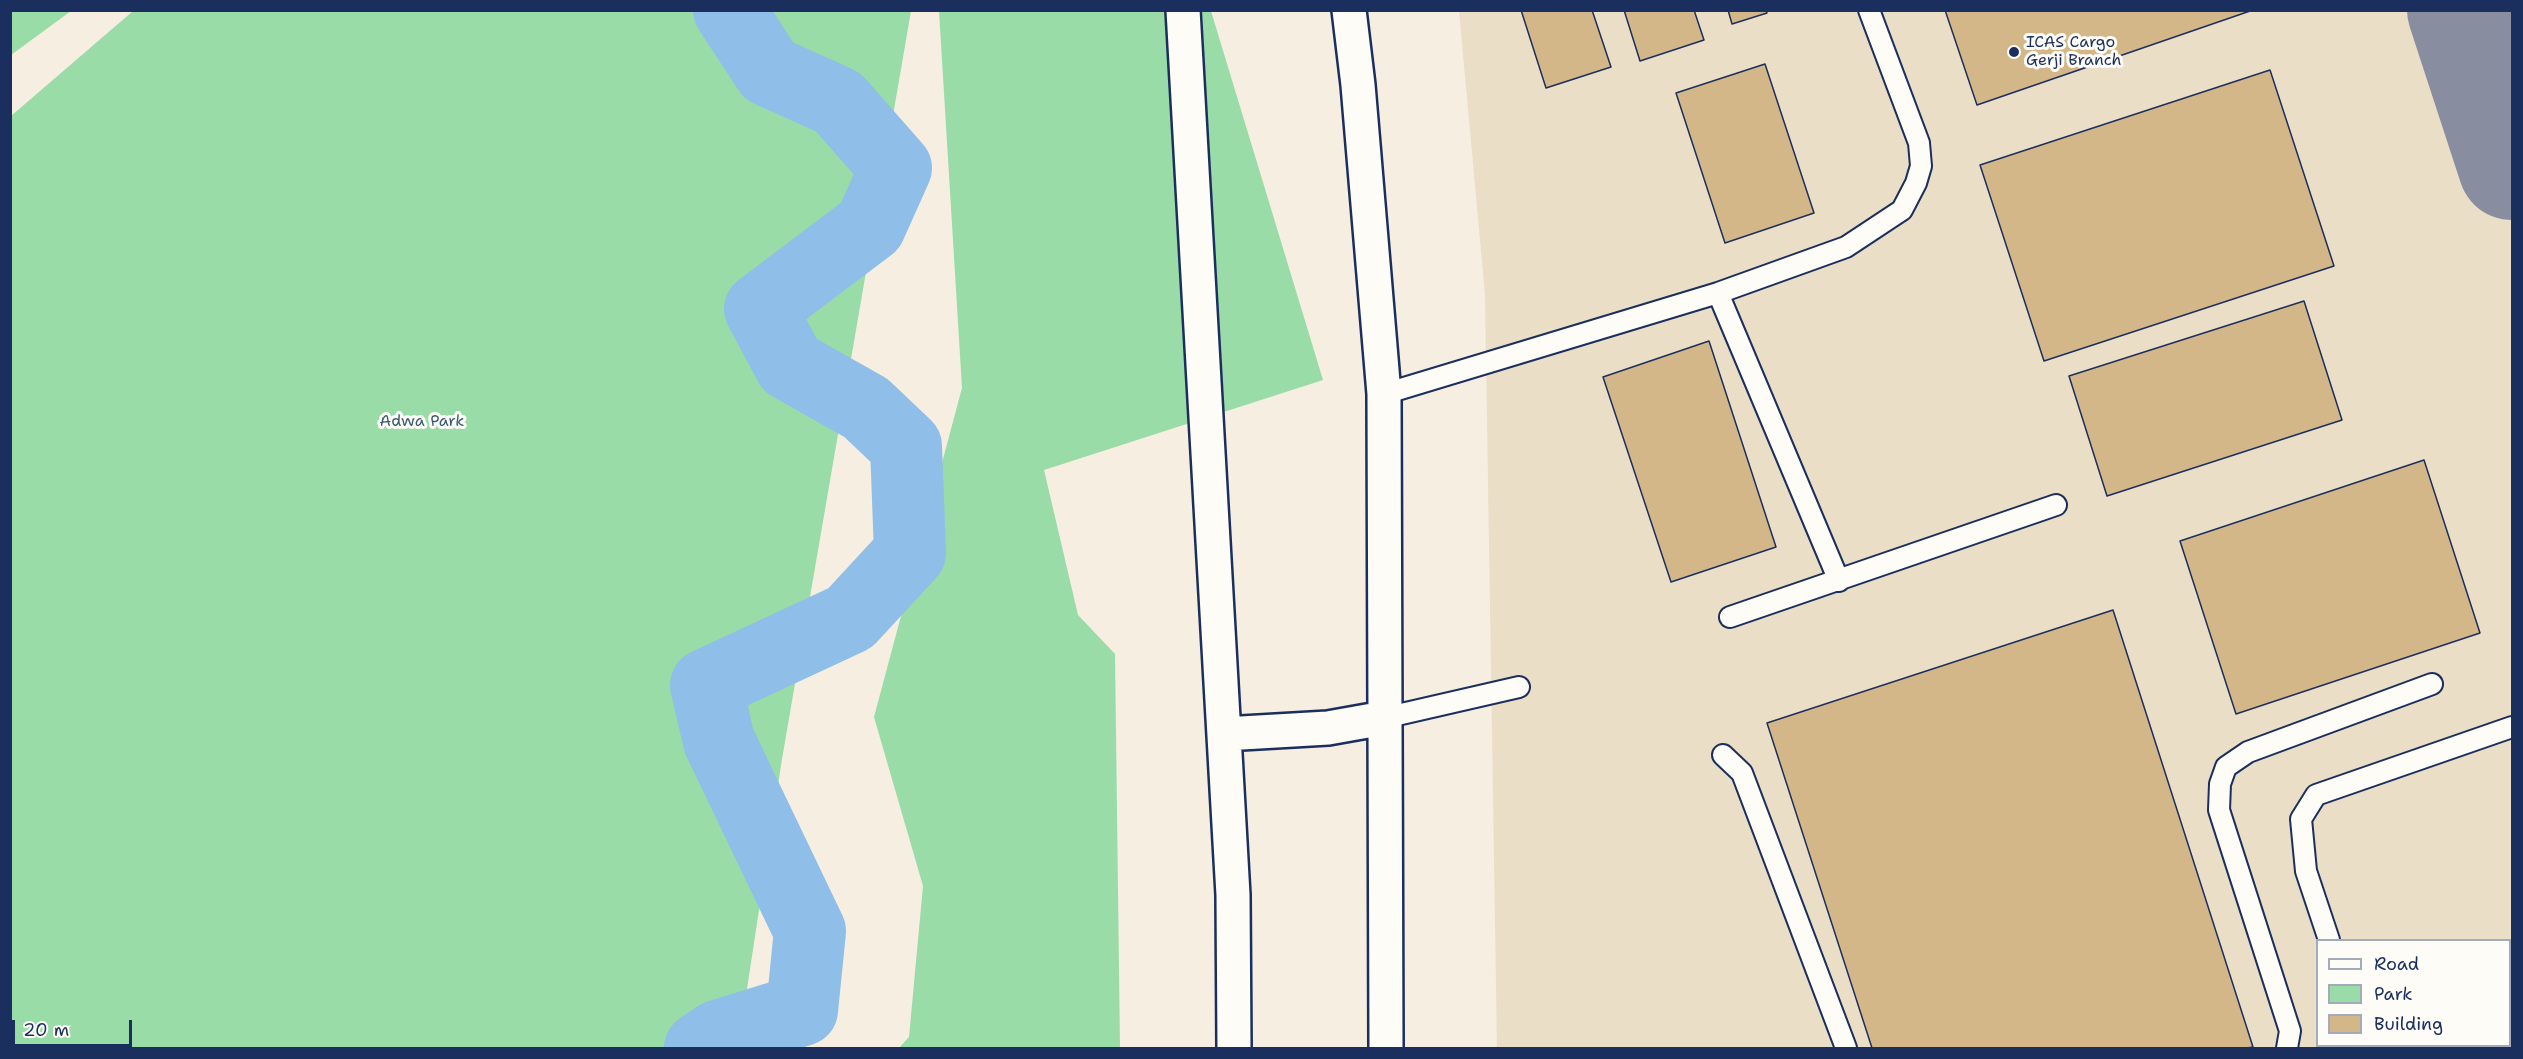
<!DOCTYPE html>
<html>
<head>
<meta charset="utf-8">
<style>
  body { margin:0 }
  #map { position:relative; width:2523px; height:1059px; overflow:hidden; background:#f5eee1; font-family:"Shantell Sans",sans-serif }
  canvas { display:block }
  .frame { position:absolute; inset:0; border:12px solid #1b2f5e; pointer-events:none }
  .legend { position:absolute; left:2316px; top:939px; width:195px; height:108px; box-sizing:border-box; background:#fdfcf7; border:2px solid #a3aaba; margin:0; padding:8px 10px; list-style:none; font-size:18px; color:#1b2f5e }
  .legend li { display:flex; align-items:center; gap:12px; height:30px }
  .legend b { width:30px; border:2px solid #a3aaba }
  .scale { position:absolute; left:12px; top:1020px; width:120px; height:27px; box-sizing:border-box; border:3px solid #1b2f5e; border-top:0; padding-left:8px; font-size:18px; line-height:21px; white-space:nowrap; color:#1b2f5e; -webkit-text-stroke:4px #fdfcf7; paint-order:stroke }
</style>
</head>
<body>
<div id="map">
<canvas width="2523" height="1059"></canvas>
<div class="frame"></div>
<ul class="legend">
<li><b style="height:8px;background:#fdfcf7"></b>Road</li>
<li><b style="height:16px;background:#99dca7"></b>Park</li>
<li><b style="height:16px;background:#d3b788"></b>Building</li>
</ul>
<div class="scale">20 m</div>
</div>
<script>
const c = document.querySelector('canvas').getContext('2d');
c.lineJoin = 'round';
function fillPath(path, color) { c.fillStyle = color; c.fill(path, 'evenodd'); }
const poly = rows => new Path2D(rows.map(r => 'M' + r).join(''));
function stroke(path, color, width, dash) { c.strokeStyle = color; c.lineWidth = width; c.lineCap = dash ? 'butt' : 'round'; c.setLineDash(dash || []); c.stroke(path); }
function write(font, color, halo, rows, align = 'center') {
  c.font = font + ' "Shantell Sans",sans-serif'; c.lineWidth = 6; c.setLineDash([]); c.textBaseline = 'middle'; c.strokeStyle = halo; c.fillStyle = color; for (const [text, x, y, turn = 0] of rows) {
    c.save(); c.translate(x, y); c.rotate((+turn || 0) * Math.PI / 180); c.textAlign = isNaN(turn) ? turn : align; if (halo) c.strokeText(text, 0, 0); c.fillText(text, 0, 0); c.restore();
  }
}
fillPath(poly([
  [1459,11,2512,11,2512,1048,1497,1048,1485,294],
  [2318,940,2510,940,2510,1046,2318,1046]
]), '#ebdec6');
fillPath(poly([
  [11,10,71,10,71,11,11,55],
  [133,11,911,11,782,759,738,1048,11,1048,11,116],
  [939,11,1211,11,1323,380,1044,470,1078,615,1115,654,1120,1048,899,1048,909,1037,923,886,874,717,962,388]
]), '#99dca7');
stroke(poly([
  [700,1048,718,1036,802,1010,810,931,719,741,706,685,850,618,910,553,906,446,866,408,790,365,760,309,870,226,896,168,838,102,769,71,729,10]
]), '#8fbee9', 72);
stroke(poly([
  [2461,10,2512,166]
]), '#888ea0', 108);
const building = poly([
  [1521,10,1592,10,1611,67,1546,88,1521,10],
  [1624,10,1694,10,1704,40,1640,61,1624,10],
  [1728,10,1766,10,1767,13,1732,24,1728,10],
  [1945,10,2253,10,1977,105,1945,10],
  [1765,64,1814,213,1725,243,1676,93,1765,64],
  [2270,70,2334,266,2044,361,1980,165,2270,70],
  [2304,301,2342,420,2107,496,2069,376,2304,301],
  [1709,341,1776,547,1671,582,1603,377,1709,341],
  [2424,460,2480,633,2236,714,2180,541,2424,460],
  [2113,610,2253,1047,2247,1048,1872,1048,1767,723,2113,610]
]);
fillPath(building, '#d3b788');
stroke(building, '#1b2f5e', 1.5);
const service = poly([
  [1718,293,1839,581],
  [1384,394,1718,293,1846,247,1902,210,1916,183,1921,166,1919,143,1869,10],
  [1730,617,2056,505],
  [1384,718,1519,687],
  [1723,755,1742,773,1846,1048],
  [2329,940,2306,871,2301,819,2316,795,2512,727],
  [2363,1046,2364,1048],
  [2287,1048,2290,1031,2219,810,2220,784,2226,767,2248,752,2432,684]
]);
const secondary = poly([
  [1183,10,1233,895,1234,1048],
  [1349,10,1358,85,1384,394,1386,1048],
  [1224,734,1328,728,1384,718]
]);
stroke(service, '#1b2f5e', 24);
stroke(secondary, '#1b2f5e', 38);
stroke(service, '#fdfcf7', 20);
stroke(secondary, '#fdfcf7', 33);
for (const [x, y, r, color] of [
  [2014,52,6,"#1b2f5e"]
]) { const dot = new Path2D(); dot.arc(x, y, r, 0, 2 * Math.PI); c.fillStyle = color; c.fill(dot); stroke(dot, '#fdfcf7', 2); }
write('16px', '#1b2f5e', '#fdfcf7', [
  ["ICAS Cargo",2026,43],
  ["Gerji Branch",2026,61]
], 'left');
write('16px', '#3a5a70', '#fdfcf7', [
  ["Adwa Park",422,422]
]);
</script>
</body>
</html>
